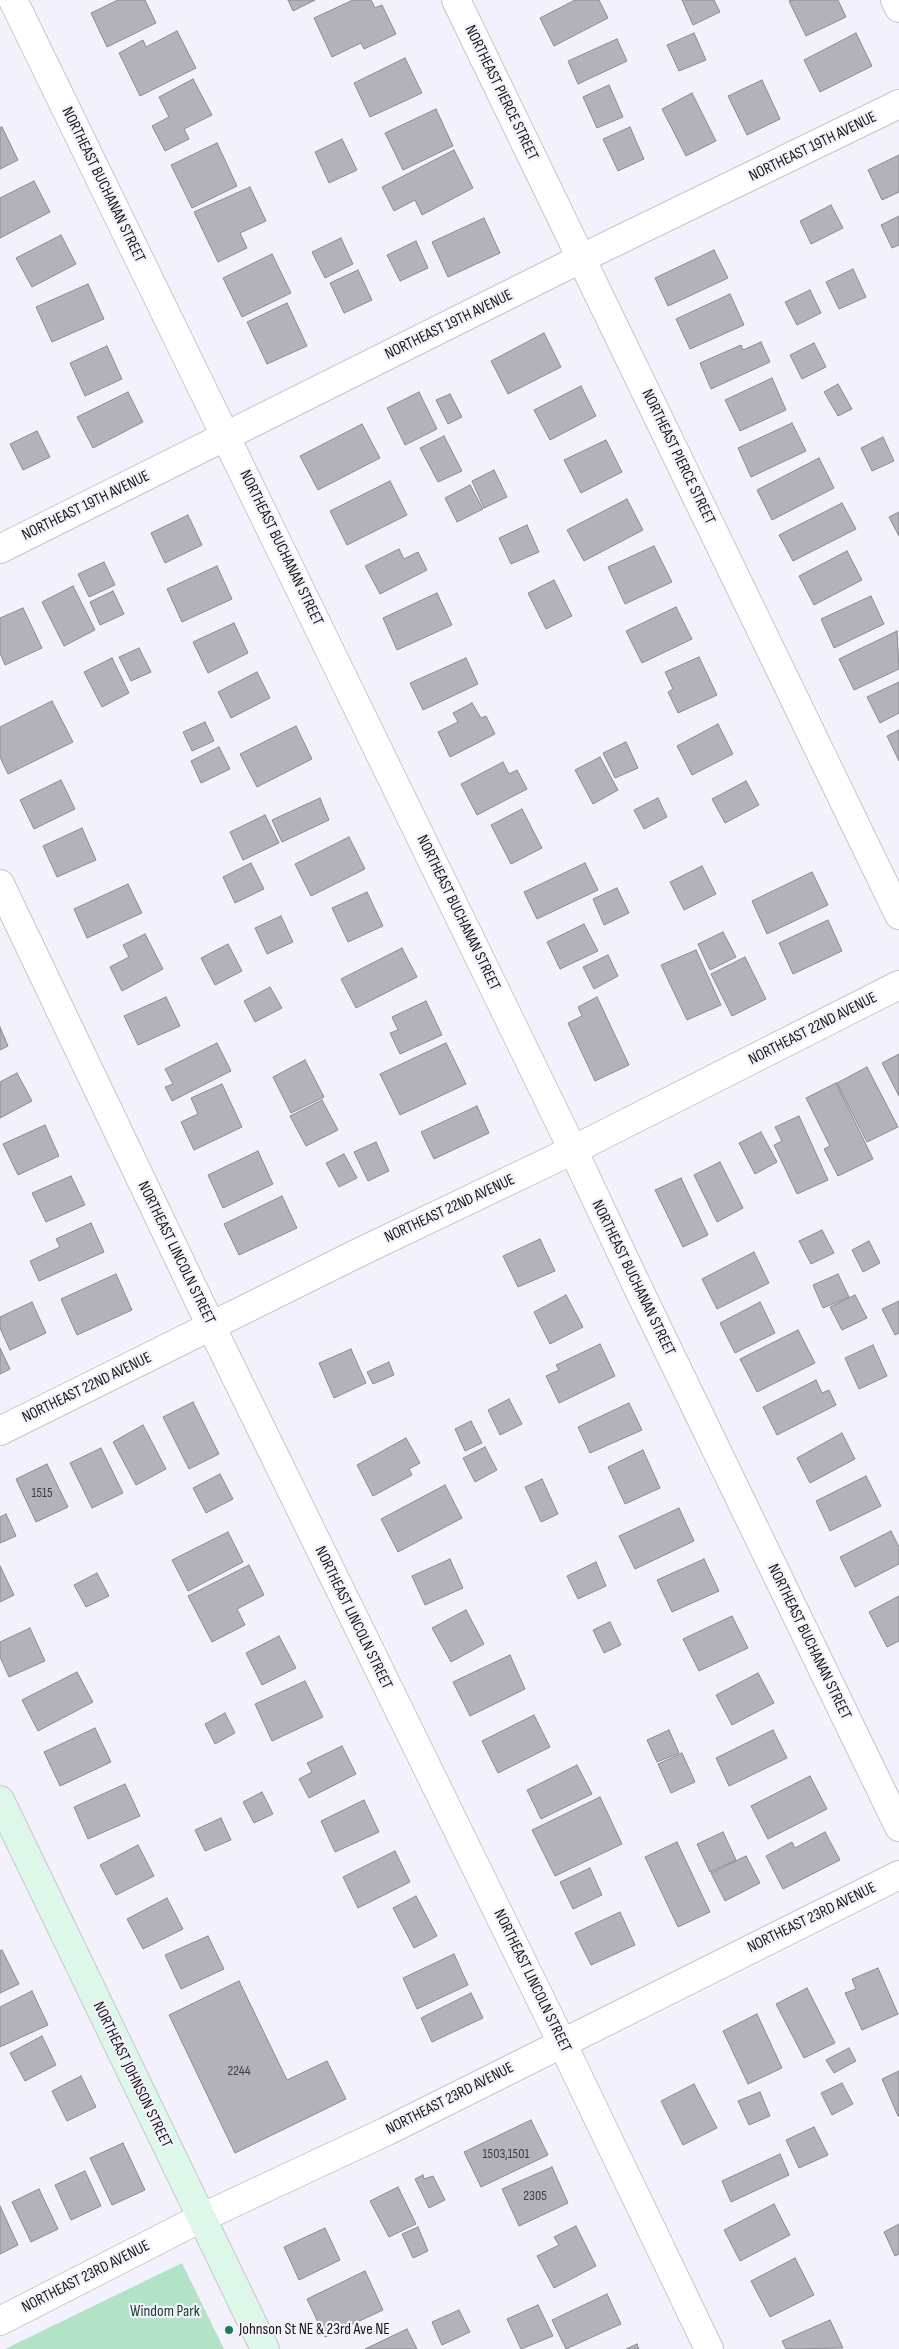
<!DOCTYPE html>
<html>
<head>
<meta charset="utf-8">
<style>
  body { margin:0 }
  canvas { display:block; background:#f3f2fc }
</style>
</head>
<body>
<canvas width="899" height="2349"></canvas>
<script>
const c = document.querySelector('canvas').getContext('2d');
c.lineJoin = 'round';
function fillPath(path, color) { c.fillStyle = color; c.fill(path, 'evenodd'); }
const poly = rows => new Path2D(rows.map(r => 'M' + r).join(''));
function stroke(path, color, width, dash) { c.strokeStyle = color; c.lineWidth = width; c.lineCap = dash ? 'butt' : 'round'; c.setLineDash(dash || []); c.stroke(path); }
function write(font, color, halo, rows, align = 'center') {
  c.font = font + ' "Sofia Sans Condensed",sans-serif'; c.lineWidth = 4.5; c.setLineDash([]); c.textBaseline = 'middle'; c.strokeStyle = halo; c.fillStyle = color; for (const [text, x, y, turn = 0] of rows) {
    c.save(); c.translate(x, y); c.rotate((+turn || 0) * Math.PI / 180); c.textAlign = isNaN(turn) ? turn : align; if (halo) c.strokeText(text, 0, 0); c.fillText(text, 0, 0); c.restore();
  }
}
fillPath(poly([
  [182,2263,224,2349,5,2349]
]), '#b3e3c6');
const building = poly([
  [118,0,145,0,156,23,107,47,91,13,118,0],
  [288,0,315,0,293,11,288,0],
  [353,0,371,0,375,8,382,5,396,34,364,49,361,43,332,57,314,18,353,0],
  [575,0,599,0,608,18,554,46,540,18,575,0],
  [682,0,714,0,720,12,693,25,682,0],
  [792,0,838,0,846,17,806,36,789,1,792,0],
  [177,31,196,68,140,96,119,53,143,40,146,47,177,31],
  [694,33,706,60,679,71,667,45,694,33],
  [856,33,872,66,820,92,804,60,856,33],
  [617,39,627,61,578,84,568,61,617,39],
  [405,58,422,93,370,117,354,83,405,58],
  [193,79,212,115,184,129,189,139,165,151,152,126,169,117,159,97,193,79],
  [762,80,780,119,747,135,728,96,762,80],
  [609,85,623,117,597,128,583,97,609,85],
  [692,93,716,141,686,156,662,109,692,93],
  [436,109,453,146,403,170,385,133,436,109],
  [2,127,18,160,0,169,0,128,2,127],
  [630,127,644,159,618,171,603,139,630,127],
  [342,139,357,170,329,183,315,152,342,139],
  [217,143,237,186,192,208,171,165,217,143],
  [454,150,473,188,422,215,415,200,394,211,382,187,454,150],
  [899,155,899,192,882,200,868,170,899,155],
  [34,181,50,212,0,238,0,198,34,181],
  [250,187,266,221,240,233,247,248,218,262,194,212,250,187],
  [831,205,843,228,811,244,800,221,831,205],
  [899,216,899,245,892,248,881,225,899,216],
  [484,218,500,253,448,277,432,242,484,218],
  [61,235,76,264,32,287,16,258,61,235],
  [341,238,353,264,325,278,312,252,341,238],
  [416,241,428,268,400,281,387,255,416,241],
  [714,250,728,278,668,306,655,278,714,250],
  [272,254,291,293,242,317,223,278,272,254],
  [853,269,866,297,839,309,826,282,853,269],
  [358,270,372,300,344,313,330,283,358,270],
  [88,284,104,319,52,342,36,307,88,284],
  [810,290,821,313,797,325,785,302,810,290],
  [730,294,744,325,690,349,676,319,730,294],
  [287,303,307,346,267,364,247,322,287,303],
  [544,333,561,367,508,394,491,361,544,333],
  [761,342,770,362,711,389,700,363,741,345,743,350,761,342],
  [814,343,826,367,802,379,790,355,814,343],
  [107,346,122,379,85,396,70,363,107,346],
  [772,378,786,410,740,431,725,400,772,378],
  [838,384,852,409,838,416,824,392,838,384],
  [581,386,596,416,550,440,534,410,581,386],
  [128,392,143,422,93,448,77,417,128,392],
  [419,392,437,429,405,445,387,408,419,392],
  [450,394,462,417,448,424,436,400,450,394],
  [792,423,806,451,751,477,738,448,792,423],
  [362,424,380,458,318,490,300,456,362,424],
  [37,431,50,457,23,470,10,444,37,431],
  [444,436,462,471,438,482,420,448,444,436],
  [883,437,894,461,872,471,861,448,883,437],
  [606,440,622,472,581,493,564,460,606,440],
  [819,458,834,488,772,520,757,490,819,458],
  [494,470,507,497,484,508,472,481,494,470],
  [390,481,407,515,347,545,330,511,390,481],
  [470,485,483,509,457,522,445,498,470,485],
  [627,499,643,530,584,561,567,530,627,499],
  [842,503,856,529,793,561,779,535,842,503],
  [899,512,899,536,889,517,899,512],
  [188,515,202,545,165,563,151,533,188,515],
  [527,525,539,552,511,564,499,538,527,525],
  [654,546,672,582,625,604,608,567,654,546],
  [399,549,404,559,418,552,427,570,380,594,365,566,399,549],
  [847,551,862,580,814,605,799,576,847,551],
  [104,562,115,585,89,597,78,574,104,562],
  [217,566,232,599,182,622,167,589,217,566],
  [554,580,572,616,546,629,528,593,554,580],
  [73,586,95,630,64,646,42,602,73,586],
  [113,591,124,614,100,625,90,602,113,591],
  [437,593,452,625,397,650,383,618,437,593],
  [871,596,884,624,834,648,821,619,871,596],
  [676,607,692,639,642,663,626,631,676,607],
  [23,608,42,648,5,665,0,653,0,618,23,608],
  [234,623,248,653,208,673,193,642,234,623],
  [897,631,899,669,854,690,839,659,897,631],
  [139,648,151,672,131,681,119,657,139,648],
  [699,657,717,695,678,713,668,692,673,689,665,672,699,657],
  [112,658,129,693,102,707,84,672,112,658],
  [466,658,478,684,423,710,410,683,466,658],
  [257,672,270,698,231,718,218,692,257,672],
  [899,682,899,713,880,723,867,697,899,682],
  [52,701,73,742,8,774,0,757,0,727,52,701],
  [472,703,481,718,486,716,495,734,450,757,438,732,458,722,453,713,472,703],
  [205,722,214,741,192,751,183,732,205,722],
  [718,724,733,754,692,775,677,746,718,724],
  [296,726,312,759,257,787,240,754,296,726],
  [899,730,899,761,887,736,899,730],
  [626,742,638,768,615,778,603,753,626,742],
  [219,747,230,769,201,783,191,761,219,747],
  [600,757,618,790,593,804,575,770,600,757],
  [503,762,509,774,517,770,527,789,477,815,461,784,503,762],
  [61,780,75,809,34,829,20,800,61,780],
  [746,781,759,805,725,823,712,799,746,781],
  [320,798,329,820,282,842,272,820,320,798],
  [658,798,667,817,644,829,634,810,658,798],
  [522,809,542,848,511,864,491,825,522,809],
  [265,815,279,843,243,860,230,832,265,815],
  [82,828,96,860,57,877,43,846,82,828],
  [349,837,365,869,311,896,295,864,349,837],
  [251,863,264,889,235,903,223,877,251,863],
  [585,863,598,890,537,919,524,892,585,863],
  [702,866,716,894,684,910,670,882,702,866],
  [812,872,828,905,767,934,752,901,812,872],
  [128,884,142,913,87,938,74,909,128,884],
  [617,888,629,913,604,925,593,899,617,888],
  [367,892,383,926,348,942,332,908,367,892],
  [281,916,293,942,267,954,255,928,281,916],
  [828,920,842,951,793,974,779,943,828,920],
  [584,924,598,951,560,969,547,942,584,924],
  [723,932,736,957,710,970,698,944,723,932],
  [145,934,163,969,122,991,110,967,129,957,123,945,145,934],
  [228,944,242,971,215,985,201,958,228,944],
  [402,948,417,977,356,1008,341,979,402,948],
  [696,950,721,1005,687,1020,661,965,696,950],
  [608,955,618,976,594,989,583,967,608,955],
  [745,957,766,999,732,1016,711,974,745,957],
  [270,987,282,1008,255,1022,244,1001,270,987],
  [166,997,180,1026,138,1045,124,1016,166,997],
  [597,997,629,1065,595,1081,568,1023,582,1016,578,1007,597,997],
  [426,1001,442,1035,400,1054,390,1033,398,1030,392,1017,426,1001],
  [0,1027,8,1046,0,1050,0,1027],
  [217,1043,231,1071,172,1101,165,1087,173,1084,165,1069,217,1043],
  [446,1043,466,1084,400,1115,380,1074,446,1043],
  [899,1054,899,1096,882,1063,899,1054],
  [305,1060,324,1097,291,1113,273,1077,305,1060],
  [867,1067,898,1127,867,1142,837,1083,867,1067],
  [17,1073,32,1101,0,1118,0,1082,17,1073],
  [836,1083,873,1159,838,1176,824,1149,830,1146,806,1098,836,1083],
  [222,1084,242,1127,194,1150,181,1122,198,1114,191,1098,222,1084],
  [322,1100,338,1130,306,1146,290,1116,322,1100],
  [477,1106,489,1133,434,1159,421,1132,477,1106],
  [799,1116,828,1180,797,1194,774,1145,782,1141,775,1127,799,1116],
  [45,1125,59,1156,18,1175,3,1144,45,1125],
  [761,1132,777,1162,755,1174,739,1143,761,1132],
  [376,1142,389,1171,368,1181,354,1152,376,1142],
  [258,1151,273,1184,223,1208,208,1175,258,1151],
  [344,1154,357,1178,339,1187,326,1163,344,1154],
  [720,1162,743,1208,717,1222,694,1175,720,1162],
  [71,1176,85,1205,46,1222,32,1193,71,1176],
  [681,1178,708,1235,683,1247,655,1190,681,1178],
  [282,1196,297,1228,239,1255,224,1224,282,1196],
  [91,1223,104,1252,39,1281,30,1261,60,1247,56,1239,91,1223],
  [822,1230,834,1253,811,1264,799,1241,822,1230],
  [540,1239,555,1271,518,1287,503,1256,540,1239],
  [869,1241,880,1263,863,1272,852,1250,869,1241],
  [754,1252,769,1283,717,1309,702,1279,754,1252],
  [116,1274,132,1310,77,1335,61,1299,116,1274],
  [838,1274,849,1297,823,1308,813,1285,838,1274],
  [566,1295,583,1327,550,1344,534,1312,566,1295],
  [855,1295,867,1318,842,1330,830,1307,855,1295],
  [899,1301,899,1333,895,1335,882,1309,899,1301],
  [32,1302,46,1333,10,1350,0,1328,0,1317,32,1302],
  [760,1302,775,1333,735,1353,720,1323,760,1302],
  [798,1330,815,1363,757,1392,740,1359,798,1330],
  [600,1344,615,1376,559,1403,546,1376,559,1370,556,1365,600,1344],
  [873,1345,887,1376,859,1389,845,1358,873,1345],
  [0,1348,10,1369,0,1374,0,1348],
  [351,1349,366,1383,334,1398,319,1363,351,1349],
  [389,1362,394,1375,373,1384,367,1372,389,1362],
  [816,1380,822,1393,829,1390,836,1405,777,1435,763,1407,816,1380],
  [509,1399,522,1424,500,1435,488,1410,509,1399],
  [193,1402,219,1454,189,1469,163,1417,193,1402],
  [629,1403,642,1430,590,1453,578,1427,629,1403],
  [471,1421,482,1443,465,1451,455,1429,471,1421],
  [143,1425,166,1469,136,1485,113,1442,143,1425],
  [842,1433,855,1459,810,1483,797,1458,842,1433],
  [406,1438,420,1463,409,1469,412,1475,373,1496,357,1465,406,1438],
  [485,1447,497,1470,475,1482,463,1458,485,1447],
  [101,1448,123,1493,92,1508,70,1463,101,1448],
  [643,1450,660,1488,625,1504,608,1467,643,1450],
  [47,1464,68,1507,36,1522,16,1479,47,1464],
  [220,1474,233,1499,206,1513,193,1488,220,1474],
  [866,1476,881,1506,830,1531,816,1501,866,1476],
  [542,1479,558,1514,541,1522,525,1487,542,1479],
  [445,1485,462,1518,398,1552,381,1519,445,1485],
  [679,1508,694,1541,635,1569,619,1536,679,1508],
  [6,1514,16,1536,0,1543,0,1517,6,1514],
  [891,1531,899,1547,899,1564,855,1587,840,1557,891,1531],
  [228,1532,243,1562,188,1591,172,1560,228,1532],
  [450,1559,463,1588,425,1605,412,1576,450,1559],
  [704,1559,719,1591,672,1612,657,1580,704,1559],
  [596,1562,606,1586,578,1599,567,1576,596,1562],
  [249,1565,264,1595,237,1609,245,1625,212,1642,188,1596,249,1565],
  [0,1566,14,1595,0,1602,0,1566],
  [97,1573,109,1596,86,1607,74,1585,97,1573],
  [899,1596,899,1641,887,1647,869,1612,899,1596],
  [466,1610,484,1644,451,1662,432,1628,466,1610],
  [732,1616,748,1648,699,1671,683,1639,732,1616],
  [610,1622,621,1645,604,1653,593,1630,610,1622],
  [30,1628,45,1661,9,1677,0,1657,0,1642,30,1628],
  [279,1636,296,1668,262,1685,246,1653,279,1636],
  [510,1655,525,1689,470,1716,453,1682,510,1655],
  [77,1672,93,1702,38,1731,22,1700,77,1672],
  [758,1673,774,1703,732,1725,716,1695,758,1673],
  [305,1681,323,1717,272,1741,255,1704,305,1681],
  [225,1713,235,1733,215,1744,205,1724,225,1713],
  [534,1715,550,1747,498,1773,482,1741,534,1715],
  [95,1728,111,1762,60,1786,44,1752,95,1728],
  [669,1730,679,1753,657,1762,647,1740,669,1730],
  [773,1730,787,1758,729,1786,716,1758,773,1730],
  [342,1746,356,1774,309,1798,299,1779,312,1772,307,1763,342,1746],
  [682,1753,695,1782,671,1793,658,1764,682,1753],
  [577,1765,592,1794,541,1819,527,1790,577,1765],
  [810,1776,827,1809,768,1839,751,1806,810,1776],
  [125,1784,140,1816,88,1839,74,1807,125,1784],
  [262,1792,273,1814,254,1823,243,1802,262,1792],
  [600,1797,622,1844,555,1876,532,1830,600,1797],
  [364,1800,379,1832,335,1852,321,1821,364,1800],
  [221,1818,231,1840,205,1851,195,1830,221,1818],
  [723,1832,736,1860,710,1872,697,1844,723,1832],
  [825,1832,840,1860,783,1889,766,1856,792,1842,795,1848,825,1832],
  [677,1842,710,1912,678,1927,645,1857,677,1842],
  [138,1845,154,1876,116,1895,100,1865,138,1845],
  [395,1851,410,1882,358,1908,343,1877,395,1851],
  [746,1856,760,1883,725,1901,711,1873,746,1856],
  [590,1868,602,1895,573,1909,560,1882,590,1868],
  [416,1896,437,1936,414,1948,393,1908,416,1896],
  [167,1898,183,1929,143,1949,127,1919,167,1898],
  [620,1912,635,1945,591,1965,575,1933,620,1912],
  [208,1936,224,1969,181,1989,165,1955,208,1936],
  [2,1950,19,1984,0,1993,0,1951,2,1950],
  [454,1954,468,1985,417,2009,403,1978,454,1954],
  [878,1968,898,2014,862,2030,845,1993,856,1989,852,1979,878,1968],
  [239,1981,287,2080,327,2061,346,2099,235,2153,169,2015,239,1981],
  [807,1988,835,2043,804,2058,776,2004,807,1988],
  [32,1991,48,2025,0,2047,0,2007,32,1991],
  [471,1993,483,2018,432,2042,421,2018,471,1993],
  [757,2014,782,2068,748,2084,723,2031,757,2014],
  [42,2036,56,2065,25,2081,10,2053,42,2036],
  [849,2048,856,2061,834,2073,826,2060,849,2048],
  [899,2071,899,2116,898,2116,882,2079,899,2071],
  [81,2076,96,2107,67,2121,52,2091,81,2076],
  [842,2083,853,2104,832,2115,821,2093,842,2083],
  [694,2084,717,2128,683,2145,661,2101,694,2084],
  [760,2092,770,2116,749,2125,738,2101,760,2092],
  [531,2120,548,2155,481,2187,464,2152,531,2120],
  [814,2127,828,2155,799,2168,786,2140,814,2127],
  [123,2143,145,2190,112,2205,90,2158,123,2143],
  [780,2154,789,2175,731,2202,722,2181,780,2154],
  [552,2167,568,2203,519,2226,502,2189,552,2167],
  [85,2171,101,2206,71,2220,55,2185,85,2171],
  [423,2175,424,2179,433,2176,445,2200,429,2208,415,2179,423,2175],
  [398,2187,416,2224,389,2237,370,2201,398,2187],
  [39,2189,58,2229,31,2242,12,2202,39,2189],
  [774,2204,790,2235,740,2261,724,2230,774,2204],
  [0,2206,18,2245,0,2254,0,2206],
  [899,2224,899,2254,895,2256,884,2232,899,2224],
  [576,2226,596,2266,554,2288,537,2256,559,2245,554,2237,576,2226],
  [418,2227,428,2251,413,2258,402,2234,418,2227],
  [325,2228,340,2260,299,2280,284,2247,325,2228],
  [795,2258,814,2295,770,2317,751,2281,795,2258],
  [365,2271,383,2310,325,2337,307,2299,365,2271],
  [607,2294,621,2324,566,2349,552,2320,607,2294],
  [538,2305,553,2336,521,2349,507,2319,538,2305],
  [459,2310,470,2332,442,2345,432,2322,459,2310],
  [830,2320,843,2348,786,2349,782,2341,830,2320],
  [407,2329,417,2349,365,2349,407,2329],
  [637,2344,639,2349,626,2349,637,2344]
]);
fillPath(building, '#b3b2bb');
stroke(building, '#8c8b93', 1);
const minor = poly([
  [13,0,573,1150,637,1286,899,1827],
  [456,0,899,915],
  [895,0,899,8],
  [0,549,582,258,899,104],
  [0,884,211,1326,562,2043,709,2349],
  [0,1431,358,1253,573,1150,899,985],
  [0,2321,201,2218,385,2132,899,1875]
]);
const secondary = poly([
  [0,1800,265,2349]
]);
stroke(minor, '#c6c5ce', 30);
stroke(secondary, '#c6c5ce', 30);
stroke(minor, '#fff', 28);
stroke(secondary, '#ddf8e9', 28);
for (const [x, y, r, color] of [
  [229,2330,5,"#207b50"]
]) { const dot = new Path2D(); dot.arc(x, y, r, 0, 2 * Math.PI); c.fillStyle = color; c.fill(dot); stroke(dot, '#f3f2fc', 2); }
write('14px', '#3f3e43', null, [
  ["1515",42,1493],
  ["2244",239,2071],
  ["1503,1501",506,2154],
  ["2305",535,2196]
]);
write('16px', '#18181b', '#f3f2fc', [
  ["NORTHEAST PIERCE STREET",501,93,64],
  ["NORTHEAST 19TH AVENUE",813,147,-26],
  ["NORTHEAST BUCHANAN STREET",103,185,64],
  ["NORTHEAST 19TH AVENUE",449,325,-26],
  ["NORTHEAST PIERCE STREET",678,457,64],
  ["NORTHEAST 19TH AVENUE",86,506,-26],
  ["NORTHEAST BUCHANAN STREET",281,548,64],
  ["NORTHEAST BUCHANAN STREET",458,913,64],
  ["NORTHEAST 22ND AVENUE",813,1029,-27],
  ["NORTHEAST 22ND AVENUE",450,1209,-25],
  ["NORTHEAST LINCOLN STREET",176,1253,64],
  ["NORTHEAST BUCHANAN STREET",633,1278,64],
  ["NORTHEAST 22ND AVENUE",87,1388,-26],
  ["NORTHEAST LINCOLN STREET",353,1618,64],
  ["NORTHEAST BUCHANAN STREET",809,1642,64],
  ["NORTHEAST 23RD AVENUE",812,1918,-26],
  ["NORTHEAST LINCOLN STREET",532,1981,64],
  ["NORTHEAST JOHNSON STREET",132,2075,64],
  ["NORTHEAST 23RD AVENUE",450,2099,-27],
  ["NORTHEAST 23RD AVENUE",86,2277,-27]
]);
write('16px', '#193d2a', '#f3f2fc', [
  ["Windom Park",165,2312]
]);
write('16px', '#18181b', '#f3f2fc', [
  ["Johnson St NE & 23rd Ave NE",239,2330]
], 'left');
</script>
</body>
</html>
